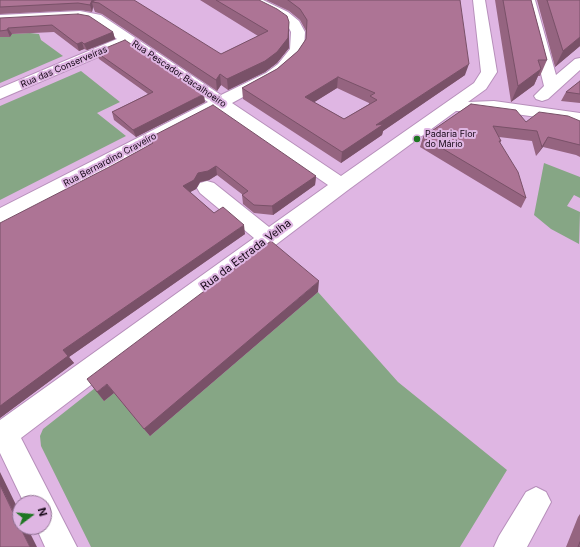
<!DOCTYPE html>
<html>
<head>
<meta charset="utf-8">
<style>
  body { margin:0 }
  #map { position:relative; width:580px; height:547px; overflow:hidden; background:#dfb6e3; font-family:Inter,sans-serif }
  canvas { display:block }
  .north { position:absolute; left:12px; top:495px; width:40px; height:40px; box-sizing:border-box; background:#dfb6e3; border:1px solid #8f7091; border-radius:50%; rotate:74deg; font-size:11px; font-weight:700; line-height:16px; text-align:center; color:#160817 }
  .north::after { content:''; display:block; margin:auto; width:14px; height:18px; background:#1f7623; clip-path:polygon(50% 0,100% 100%,50% 72%,0 100%) }
</style>
</head>
<body>
<div id="map">
<canvas width="580" height="547"></canvas>
<div class="north">N</div>
</div>
<script>
const c = document.querySelector('canvas').getContext('2d');
c.lineJoin = 'round';
function fillPath(path, color) { c.fillStyle = color; c.fill(path, 'evenodd'); }
const poly = rows => new Path2D(rows.map(r => 'M' + r).join(''));
function stroke(path, color, width, dash) { c.strokeStyle = color; c.lineWidth = width; c.lineCap = dash ? 'butt' : 'round'; c.setLineDash(dash || []); c.stroke(path); }
function write(font, color, halo, rows, align = 'center') {
  c.font = font + ' Inter,sans-serif'; c.lineWidth = 4; c.setLineDash([]); c.textBaseline = 'middle'; c.strokeStyle = halo; c.fillStyle = color; for (const [text, x, y, turn = 0] of rows) {
    c.save(); c.translate(x, y); c.rotate((+turn || 0) * Math.PI / 180); c.textAlign = isNaN(turn) ? turn : align; if (halo) c.strokeText(text, 0, 0); c.fillText(text, 0, 0); c.restore();
  }
}
fillPath(poly([
  [30,33,39,34,41,40,63,56,0,83,0,37,10,37,12,34],
  [81,71,120,102,97,113,126,136,0,200,0,106],
  [544,163,580,177,580,198,574,195,567,206,580,212,579,244,551,229,534,215],
  [318,292,398,382,507,470,460,547,91,547,41,446,40,436,43,429,95,388,104,401,114,393,150,436]
]), '#86a685');
const minor = poly([
  [247,0,263,0,288,12,299,21,305,32,304,49,297,61,276,79,232,103,341,176,474,83,481,72,473,0,485,0,497,72,486,89,468,102,494,101,580,113,580,123,494,111,456,111,348,190,21,438,77,547,45,547,36,527,44,527,44,503,24,503,0,453,0,420,254,238,200,193,197,188,200,183,207,181,214,183,269,227,328,185,219,110,0,224,0,208,208,102,126,45,0,99,0,88,117,39,92,21,80,19,0,23,0,15,80,11,101,15,221,95,266,73,278,64,290,49,291,32,288,26,278,18,248,3,247,0],
  [523,0,535,0,556,75,575,59,580,58,580,70,548,99,542,101,536,99,534,96,544,86,523,0],
  [536,487,546,492,551,502,527,547,494,547,499,536,526,492,536,487]
]);
stroke(minor, '#b78fbb', 2);
fillPath(minor, '#fff');
fillPath(poly([
  [0,0,95,1,221,54,258,36,200,0,259,0,289,22,289,48,277,63,265,72,228,90,221,85,217,91,102,14,95,12,93,7,92,12,80,10,0,14],
  [266,0,460,0,465,75,383,131,382,135,341,163,243,99,242,88,277,69,298,51,306,39,306,31,300,20,289,11],
  [337,88,369,103,369,104,344,119,314,102],
  [495,0,531,0,547,60,540,76,538,76,534,85,511,102],
  [537,0,580,0,580,46,555,67],
  [0,18,113,32,115,39,87,50,84,49,79,51,54,32,12,34,10,37,0,37],
  [96,52,205,102,136,137,114,120,112,112,148,94,99,59],
  [580,81,580,103,561,101,566,92],
  [471,104,526,122,580,121,580,157,576,155,543,147,536,156,532,141,499,137,501,141,500,143,526,198,521,208,420,147,423,137],
  [147,139,316,176,315,185,273,215,254,213,243,204,242,195,243,195,217,175,209,180,200,182,196,189,190,192,214,213,245,234,69,357,74,363,0,418,113,165,149,145],
  [318,292,150,436,114,393,104,401,97,392],
  [580,514,580,547,566,547,578,517]
]), '#956480');
fillPath(poly([
  [92,0,95,0,94,2,92,2,93,7,92,12,90,5],
  [289,22,289,48,277,63,265,72,228,90,227,79],
  [8,28,12,34,10,37,7,30],
  [113,32,115,39,87,50,84,44],
  [580,37,580,46,555,67,563,51],
  [82,42,84,49,79,51,77,44],
  [469,64,465,75,383,131,382,135,341,163,342,152,376,125],
  [541,69,534,85,511,102,518,86],
  [220,74,221,85,217,91,216,80],
  [338,77,337,88,305,108,305,97],
  [204,94,205,102,136,137,133,130],
  [548,137,543,147,536,156,542,147],
  [216,166,217,175,209,180,200,182,196,189,185,195,183,186,198,173],
  [316,176,315,185,273,215,272,206],
  [244,225,245,234,69,357,74,363,0,418,0,406,63,350],
  [319,281,318,292,150,436,144,429],
  [107,384,114,393,104,401,97,392],
  [0,472,20,513,20,526,0,485],
  [20,527,27,527,37,547,30,547]
]), '#795168');
const building = poly([
  [0,0,92,0,90,5,78,3,0,7,0,0],
  [96,0,134,0,221,54,268,31,216,0,259,0,277,9,287,16,289,22,288,38,277,52,265,61,227,79,220,74,216,80,99,3,92,2,96,0],
  [288,0,460,0,469,64,376,125,384,124,342,152,242,88,277,69,298,51,306,39,307,20,300,9,288,0],
  [338,77,375,93,370,96,377,100,344,119,305,97,338,77],
  [503,0,531,0,547,60,538,60,541,69,518,86,503,0],
  [547,0,580,0,580,37,563,51,547,0],
  [78,14,89,16,113,32,84,44,82,42,77,44,52,25,8,28,7,30,0,31,0,18,78,14],
  [125,40,204,94,133,130,112,112,153,92,96,52,125,40],
  [580,81,580,94,566,92,580,81],
  [471,104,516,110,526,122,539,112,568,116,580,121,580,145,548,137,542,147,537,131,493,126,501,141,499,141,518,172,526,198,423,137,471,104],
  [213,105,316,176,272,206,254,205,242,195,248,191,216,166,208,171,198,173,194,180,183,186,214,213,223,207,244,225,63,350,68,356,0,406,0,223,113,165,153,143,147,139,213,105],
  [271,241,319,281,144,429,107,384,97,392,87,379,271,241],
  [0,485,20,527,30,547,0,547,0,485],
  [580,542,580,547,578,547,580,542]
]);
fillPath(building, '#ad7495');
stroke(building, '#795168', 1);
for (const [x, y, r, color] of [
  [417,139,4,"#1f7623"]
]) { const dot = new Path2D(); dot.arc(x, y, r, 0, 2 * Math.PI); c.fillStyle = color; c.fill(dot); stroke(dot, '#dfb6e3', 1.5); }
write('9px', '#160817', '#dfb6e3', [
  ["Rua das Conserveiras",64,67,-23],
  ["Rua Pescador Bacalhoeiro",179,74,34],
  ["Rua Bernardino Craveiro",110,160,-28]
]);
write('9px', '#160817', '#dfb6e3', [
  ["Padaria Flor",425,134],
  ["do Mário",425,144]
], 'left');
write('11px', '#160817', '#dfb6e3', [
  ["Rua da Estrada Velha",246,255,-37]
]);
</script>
</body>
</html>
